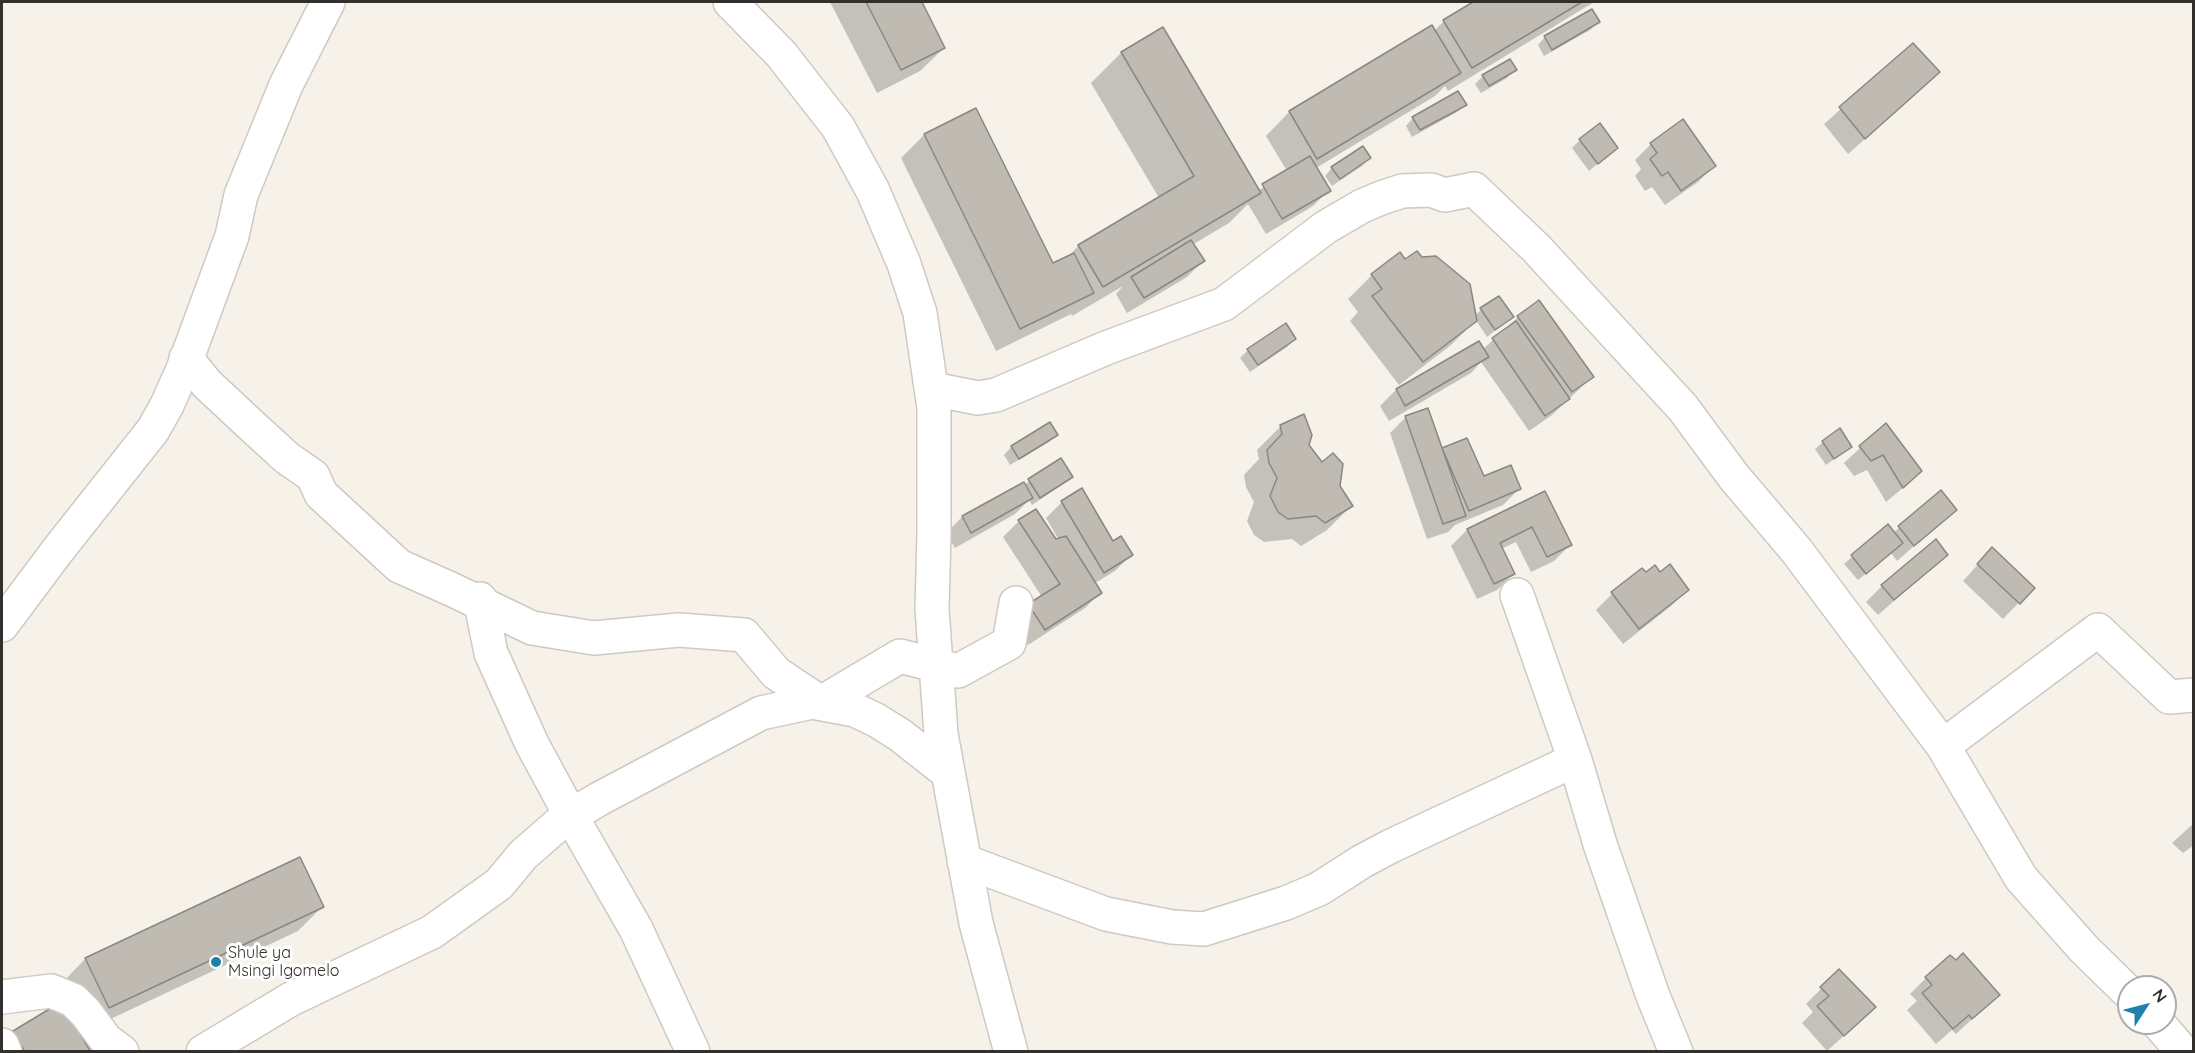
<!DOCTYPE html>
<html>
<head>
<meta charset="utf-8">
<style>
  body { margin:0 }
  #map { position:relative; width:2195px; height:1053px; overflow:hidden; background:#f6f1e9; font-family:Quicksand,sans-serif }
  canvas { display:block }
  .frame { position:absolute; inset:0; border:3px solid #32302d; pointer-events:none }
  .north { position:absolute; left:2117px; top:975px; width:60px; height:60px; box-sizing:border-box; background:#fff; border:2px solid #adacab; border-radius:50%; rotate:54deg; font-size:16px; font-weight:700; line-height:24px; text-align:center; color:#32302d }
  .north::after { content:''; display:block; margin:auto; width:21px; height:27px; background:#1d81ab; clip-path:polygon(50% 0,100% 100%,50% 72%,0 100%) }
</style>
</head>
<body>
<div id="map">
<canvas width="2195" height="1053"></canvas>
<div class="frame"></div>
<div class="north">N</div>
</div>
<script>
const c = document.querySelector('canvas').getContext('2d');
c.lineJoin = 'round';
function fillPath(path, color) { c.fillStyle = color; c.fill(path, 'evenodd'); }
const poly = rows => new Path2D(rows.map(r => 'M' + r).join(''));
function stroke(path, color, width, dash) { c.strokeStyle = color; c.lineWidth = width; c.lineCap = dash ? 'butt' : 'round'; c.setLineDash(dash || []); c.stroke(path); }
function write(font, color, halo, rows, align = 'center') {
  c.font = font + ' Quicksand,sans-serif'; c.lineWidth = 6; c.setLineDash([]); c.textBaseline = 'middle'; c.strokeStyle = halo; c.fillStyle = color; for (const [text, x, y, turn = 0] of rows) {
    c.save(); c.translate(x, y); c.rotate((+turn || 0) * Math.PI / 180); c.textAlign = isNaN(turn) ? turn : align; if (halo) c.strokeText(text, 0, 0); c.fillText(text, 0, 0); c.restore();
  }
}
fillPath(poly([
  [830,2,920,2,944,48,920,71,877,93],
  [1476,2,1594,2,1448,91,1445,86,1435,96,1316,168,1329,190,1313,206,1266,234,1248,204,1229,223,1192,245,1203,261,1187,277,1127,313,1116,294,1123,286,1072,316,1071,314,996,351,901,158,924,135,1053,265,1066,259,1078,246,1159,198,1091,83,1121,53,1162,29,1258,191,1287,171,1266,136,1289,112,1432,27,1434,31,1444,21],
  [1598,22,1590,30,1544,56,1538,45,1545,37],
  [1913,45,1922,88,1848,154,1824,124],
  [1515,70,1507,78,1481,93,1475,84,1483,76],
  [1465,105,1457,112,1412,137,1406,126,1413,118],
  [1682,121,1714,166,1698,182,1665,205,1652,187,1645,191,1635,176,1641,169,1635,160,1651,144],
  [1580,140,1616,148,1589,171,1572,148],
  [1369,158,1362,166,1332,186,1325,176,1332,168],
  [1399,254,1405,261,1474,316,1481,310,1512,317,1487,337,1476,320,1451,345,1399,385,1350,321,1358,312,1348,299,1372,275],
  [1518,317,1592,377,1552,415,1529,431,1481,362,1471,373,1389,421,1380,406,1396,390,1478,343,1482,350],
  [1295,339,1287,347,1250,372,1240,358,1248,350],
  [1406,417,1441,450,1466,440,1483,478,1519,489,1503,505,1455,525,1448,532,1427,539,1390,433],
  [1050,424,1056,435,1049,442,1010,465,1004,455,1011,447],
  [1885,425,1904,487,1886,502,1867,470,1854,476,1844,463],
  [1281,426,1307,446,1339,486,1351,506,1327,530,1301,546,1292,539,1264,542,1254,535,1247,521,1254,502,1246,487,1244,475,1259,459,1257,450],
  [1823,442,1850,447,1826,465,1815,449],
  [1061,460,1071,477,1063,484,1032,505,1029,500,1015,514,955,548,946,533,962,517,1024,485],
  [1941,492,1955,510,1897,561,1891,553,1858,580,1844,564,1888,526,1893,533],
  [1544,493,1570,545,1554,561,1531,572,1516,542,1501,549,1513,574,1497,590,1477,599,1451,546,1467,530],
  [1062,502,1113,543,1131,555,1115,571,1095,583,1101,592,1085,608,1028,645,1013,621,1042,597,1003,537,1019,521,1055,541,1059,540,1046,518],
  [1992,549,2033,588,2003,619,1963,581],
  [1946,555,1878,615,1866,602,1882,586],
  [1642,570,1645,574,1660,574,1687,590,1671,606,1623,644,1596,610,1612,594],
  [2194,823,2194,845,2183,853,2172,843],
  [299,859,322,907,298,931,85,1031,62,983,85,959],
  [1839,971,1858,1023,1827,1051,1802,1023,1813,1012,1806,1004],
  [1926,978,1998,995,1956,1034,1952,1030,1936,1044,1907,1010,1917,1001,1910,994],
  [14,1032,89,1052,2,1052,2,1044]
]), '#0003');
const building = poly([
  [866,2,922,2,945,48,901,70,866,2],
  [1473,2,1582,2,1472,68,1443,20,1473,2],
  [1592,9,1600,22,1552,50,1544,36,1592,9],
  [1432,25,1461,73,1317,159,1289,111,1432,25],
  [1163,27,1261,193,1103,287,1078,245,1194,176,1121,52,1163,27],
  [1913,43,1940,72,1865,139,1839,107,1913,43],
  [1510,59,1517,70,1489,86,1482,75,1510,59],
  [1458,91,1467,105,1420,130,1412,117,1458,91],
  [976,108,1053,263,1074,253,1094,293,1020,329,924,134,976,108],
  [1683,119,1716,166,1681,191,1668,172,1662,176,1650,159,1657,153,1650,143,1683,119],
  [1600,123,1618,148,1598,164,1579,139,1600,123],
  [1363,146,1371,158,1340,179,1331,167,1363,146],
  [1310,156,1331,191,1282,219,1262,184,1310,156],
  [1191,240,1205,261,1144,298,1131,277,1191,240],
  [1417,251,1422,257,1436,256,1470,284,1477,321,1423,362,1372,296,1382,289,1371,274,1400,252,1405,259,1417,251],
  [1499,296,1514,317,1495,330,1480,308,1499,296],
  [1539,300,1594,377,1572,392,1517,316,1539,300],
  [1516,321,1570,399,1545,416,1492,338,1516,321],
  [1286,323,1296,339,1258,365,1247,349,1286,323],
  [1479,341,1489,357,1405,406,1396,389,1479,341],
  [1428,408,1466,516,1443,524,1405,416,1428,408],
  [1304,414,1312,435,1309,445,1322,462,1333,453,1343,464,1340,486,1353,506,1325,523,1316,516,1288,519,1278,512,1270,496,1277,478,1269,463,1267,450,1282,434,1280,425,1304,414],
  [1050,422,1058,435,1019,459,1011,446,1050,422],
  [1886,423,1922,471,1903,488,1883,455,1871,461,1859,446,1886,423],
  [1840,428,1852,447,1834,459,1822,441,1840,428],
  [1467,438,1484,476,1511,465,1521,489,1469,511,1442,448,1467,438],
  [1061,458,1073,477,1040,498,1028,479,1061,458],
  [1024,482,1033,498,971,533,962,516,1024,482],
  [1082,488,1113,541,1121,536,1133,555,1104,573,1061,501,1082,488],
  [1941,490,1957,510,1914,546,1898,526,1941,490],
  [1545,491,1572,545,1547,557,1532,527,1500,543,1515,574,1494,584,1467,529,1545,491],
  [1036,509,1056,539,1066,536,1102,593,1045,630,1028,604,1060,584,1018,520,1036,509],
  [1888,524,1903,543,1866,574,1851,555,1888,524],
  [1936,539,1948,555,1894,600,1881,585,1936,539],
  [1992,547,2035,588,2020,604,1977,564,1992,547],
  [1670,564,1689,590,1639,629,1611,592,1642,568,1646,572,1655,565,1660,572,1670,564],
  [300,857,324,907,109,1008,85,958,300,857],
  [1963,953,2000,995,1972,1019,1969,1015,1953,1029,1922,993,1932,985,1925,977,1950,955,1956,960,1963,953],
  [1839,969,1876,1007,1844,1036,1817,1006,1829,996,1820,987,1839,969],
  [61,1002,91,1052,25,1052,13,1031,61,1002]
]);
fillPath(building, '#bfbbb3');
stroke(building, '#8b877f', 1.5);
const minor = poly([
  [730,2,781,54,838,127,873,191,904,264,920,313,934,408,934,532,932,609,941,734,976,923,1011,1052],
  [186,358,207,384,252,426,287,458,313,476,321,494,399,566,453,590,532,628,594,638,679,630,744,635,776,673,821,703,900,656,958,671,1009,643,1016,603],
  [932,389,978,398,996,395,1106,348,1224,304,1326,227,1362,206,1381,198,1402,191,1431,190,1445,195,1474,189,1536,248,1683,408,1734,477,1796,550,1943,746,2021,878,2084,949,2129,993],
  [1517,595,1575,760,1600,844,1653,996,1676,1052],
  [480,599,491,653,532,744,571,816,636,929,693,1052],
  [2,625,58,550,153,430,167,405,183,369,232,236,241,195,286,85,328,2],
  [1943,746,2098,630,2169,697,2194,695],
  [964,861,1106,914,1172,927,1204,929,1286,903,1319,889,1361,862,1391,846,1575,760],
  [2,997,51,991,73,1000,86,1013,106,1040,122,1052],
  [2158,1023,2183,1052],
  [2,1045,5,1052],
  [203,1052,291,999,432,932,499,884,523,855,562,821,599,799,761,713,812,702,855,710,876,720,900,735,947,772]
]);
stroke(minor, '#cec9c1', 36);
stroke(minor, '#fff', 33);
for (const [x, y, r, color] of [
  [216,962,6,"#1d81ab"]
]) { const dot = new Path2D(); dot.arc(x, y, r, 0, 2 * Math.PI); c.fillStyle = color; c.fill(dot); stroke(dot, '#fff', 2); }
write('16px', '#32302d', '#fff', [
  ["Shule ya",228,953],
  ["Msingi Igomelo",228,971]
], 'left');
</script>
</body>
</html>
